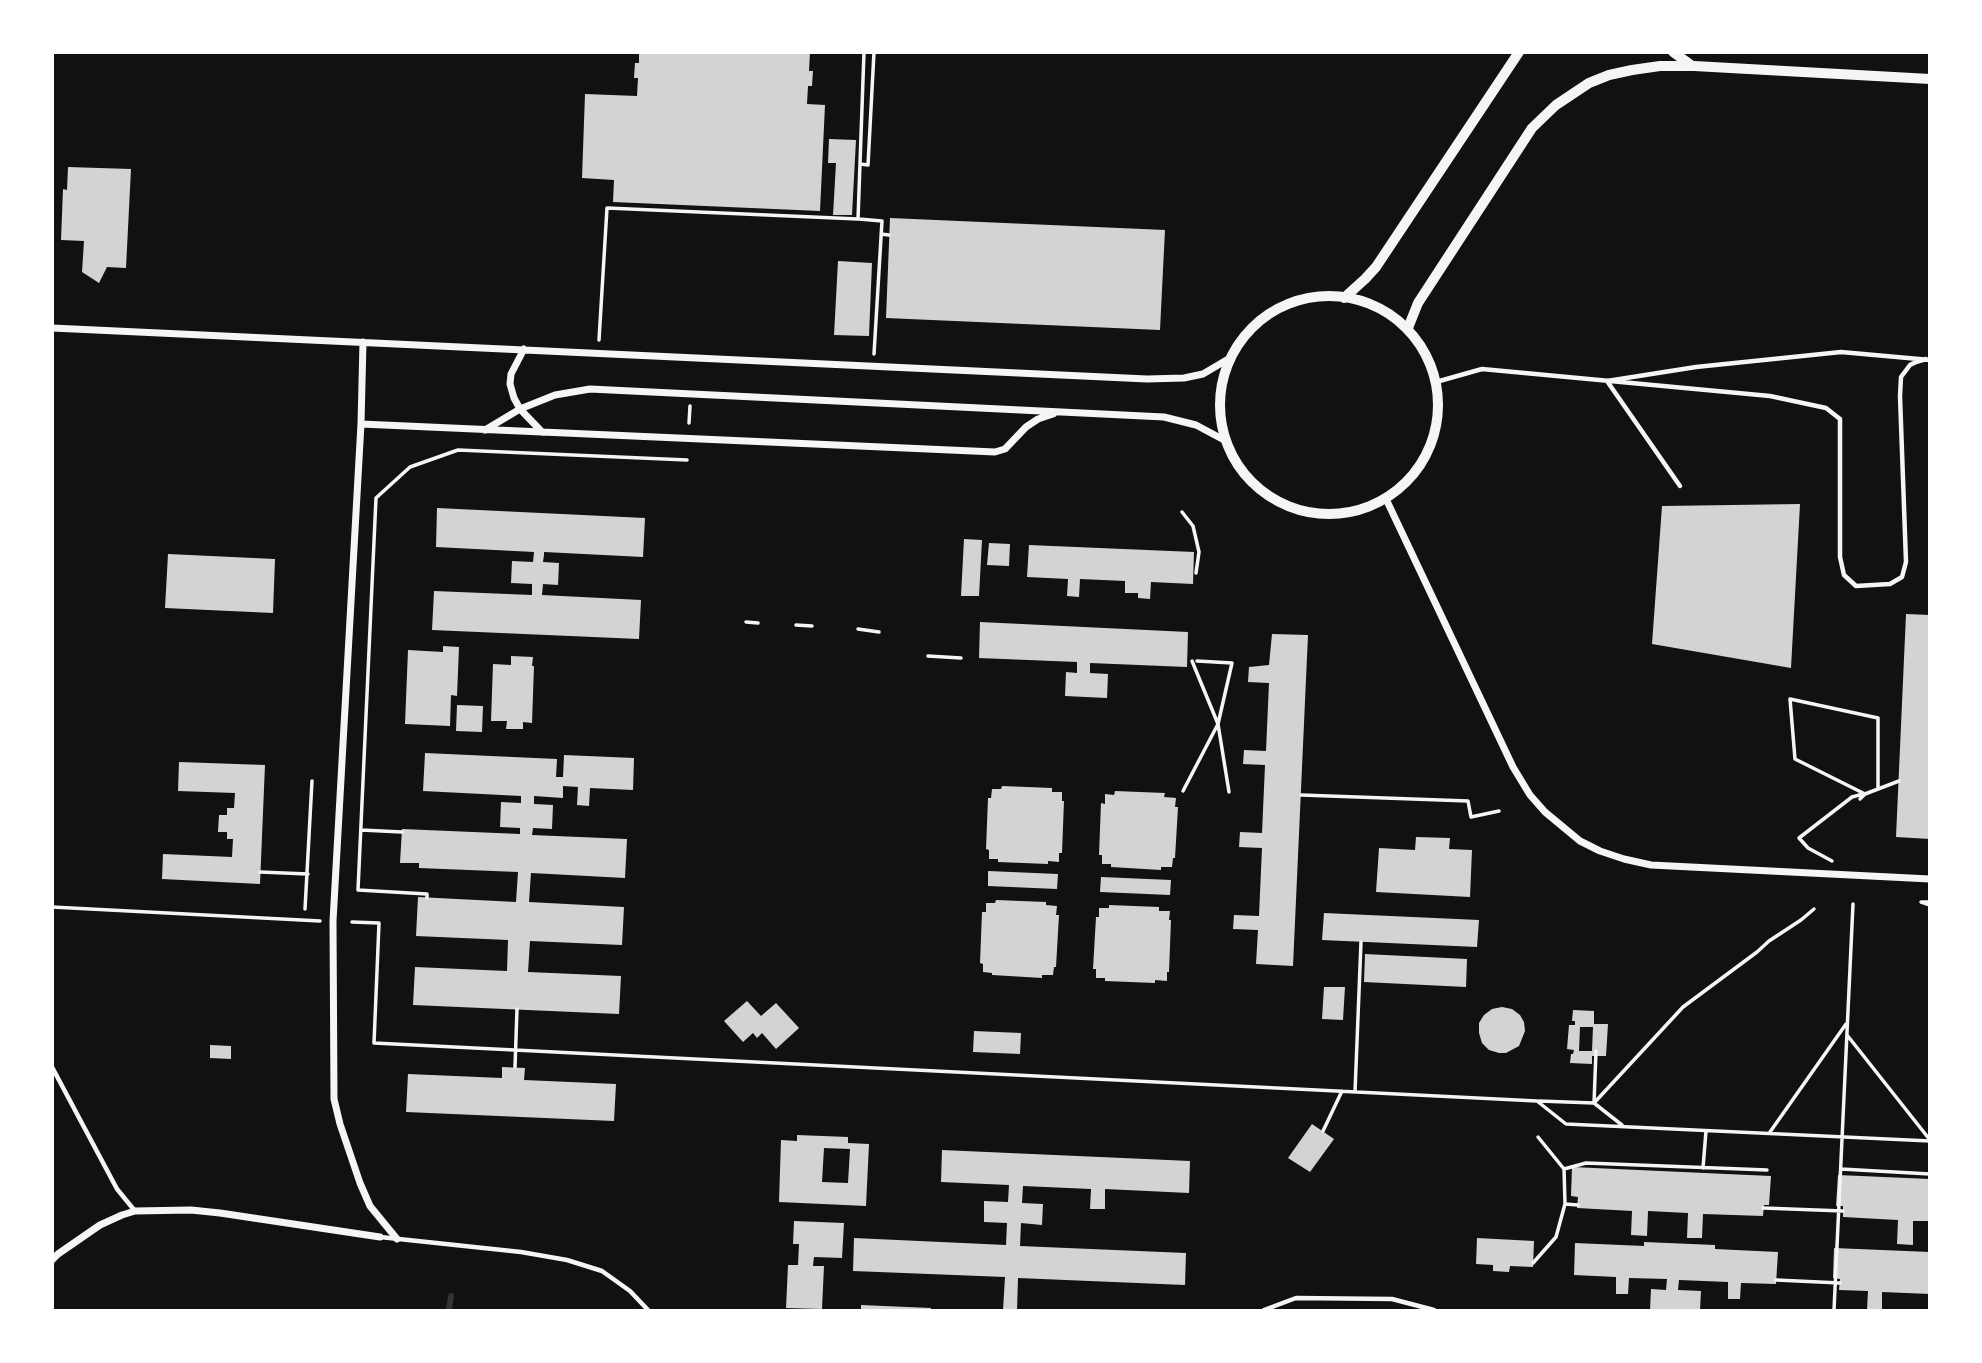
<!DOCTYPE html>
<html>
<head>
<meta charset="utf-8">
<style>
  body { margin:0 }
  #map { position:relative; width:1982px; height:1363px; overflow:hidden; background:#111; font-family:"Roboto Condensed",sans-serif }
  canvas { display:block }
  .frame { position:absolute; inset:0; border:54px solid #fff; pointer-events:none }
</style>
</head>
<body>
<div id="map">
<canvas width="1982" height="1363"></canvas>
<div class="frame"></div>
</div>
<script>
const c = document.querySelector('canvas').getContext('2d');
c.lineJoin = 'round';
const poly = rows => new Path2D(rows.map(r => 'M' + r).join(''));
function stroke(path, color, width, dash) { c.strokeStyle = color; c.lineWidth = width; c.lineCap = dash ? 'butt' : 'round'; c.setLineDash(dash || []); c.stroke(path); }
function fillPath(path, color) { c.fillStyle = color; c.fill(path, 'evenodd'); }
stroke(poly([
  [449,1310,451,1296]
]), '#333', 6);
fillPath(poly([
  [639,52,810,52,809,71,813,71,812,86,808,86,807,104,825,105,820,211,613,202,614,180,582,178,585,94,637,96,638,78,634,78,635,63,639,63],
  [829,139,856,140,852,215,833,215,836,163,828,163],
  [68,167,131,169,126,268,107,267,99,283,82,272,84,241,61,240,63,189,67,190],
  [890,218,1165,230,1160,330,886,318],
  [838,261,872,263,869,336,834,335],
  [1800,504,1791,668,1652,644,1662,506],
  [437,508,645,518,643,557,544,552,544,555,543,562,559,563,558,585,543,584,542,595,641,600,639,639,432,630,434,591,532,595,532,584,511,583,512,561,533,562,534,552,436,547],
  [964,539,982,540,979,596,961,596],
  [989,543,1010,544,1009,566,987,565],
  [1029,545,1194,552,1193,584,1151,582,1150,599,1138,598,1138,593,1125,593,1125,581,1080,579,1079,597,1067,596,1068,579,1027,577],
  [168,554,275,559,273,613,165,608],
  [1906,614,1930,615,1930,839,1896,837],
  [980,622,1188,632,1187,667,1090,663,1090,673,1108,674,1107,698,1065,696,1066,672,1077,673,1077,662,979,658],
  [1272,634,1308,635,1293,966,1256,964,1258,930,1233,929,1234,915,1259,916,1262,848,1239,847,1240,832,1262,833,1265,765,1243,764,1244,750,1266,751,1269,683,1248,682,1249,667,1269,665],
  [443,646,459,647,457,696,451,695,450,726,405,724,408,650,443,652],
  [511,656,533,657,532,666,534,666,532,723,523,722,523,729,506,729,507,721,491,721,493,664,511,665],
  [457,705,483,706,482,732,456,731],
  [425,753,557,759,556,777,563,777,564,755,634,758,633,790,590,788,589,806,577,805,578,787,563,786,563,798,534,796,534,804,553,805,552,829,533,828,532,835,627,839,625,878,531,873,529,902,624,907,622,945,530,941,528,972,621,976,619,1014,413,1005,415,967,507,971,508,940,416,936,418,897,516,902,518,872,419,868,419,863,400,863,402,829,520,834,520,828,500,827,501,802,521,803,521,796,423,791],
  [179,762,265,765,260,884,162,879,163,854,232,857,233,839,227,839,227,832,218,832,219,815,227,815,227,808,234,808,235,793,178,791],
  [1002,786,1052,788,1052,792,1062,792,1062,801,1064,801,1062,853,1059,853,1059,862,1048,861,1048,864,998,862,998,859,989,859,989,850,986,849,988,798,991,798,992,789,1001,789],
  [1115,791,1165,793,1164,797,1176,798,1175,807,1178,807,1175,858,1173,858,1172,867,1161,867,1161,870,1111,867,1111,864,1102,864,1102,855,1099,855,1101,803,1105,804,1105,794,1114,795],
  [1416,837,1450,838,1449,849,1472,850,1470,897,1376,892,1379,848,1415,850],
  [988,871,1058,874,1057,889,988,886],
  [1101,877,1171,880,1170,895,1100,892],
  [996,900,1046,902,1046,905,1057,906,1056,915,1059,915,1056,967,1054,967,1053,975,1042,975,1042,978,992,975,992,973,983,972,983,964,980,963,982,912,986,912,986,903,995,903],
  [1109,905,1159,907,1159,911,1170,911,1169,920,1171,920,1169,972,1167,972,1167,981,1155,980,1155,983,1105,981,1105,978,1096,978,1096,969,1093,969,1096,917,1099,917,1099,908,1109,908],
  [1324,913,1479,920,1477,947,1322,940],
  [1365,954,1467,959,1466,987,1364,982],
  [1324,987,1345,987,1343,1020,1322,1019],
  [747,1001,761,1016,776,1003,799,1028,776,1049,762,1033,757,1038,753,1033,743,1042,724,1021],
  [1502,1007,1512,1009,1520,1015,1524,1022,1525,1031,1519,1046,1506,1053,1499,1053,1489,1050,1482,1043,1479,1033,1479,1023,1484,1015,1492,1009],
  [1573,1010,1594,1011,1594,1024,1608,1024,1606,1056,1592,1056,1592,1064,1570,1063,1571,1054,1573,1054,1574,1050,1567,1049,1569,1025,1575,1025,1575,1021,1572,1021],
  [1580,1027,1593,1027,1592,1051,1579,1051],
  [974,1031,1021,1033,1020,1054,973,1052],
  [210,1045,231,1046,231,1059,210,1058],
  [502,1067,525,1068,524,1080,616,1084,614,1121,406,1112,408,1074,502,1078],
  [1312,1124,1334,1139,1310,1172,1288,1158],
  [797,1135,848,1137,848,1143,869,1144,866,1206,779,1202,781,1140,797,1141],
  [824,1148,850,1149,848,1183,822,1182],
  [942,1150,1190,1161,1189,1193,1105,1189,1105,1209,1090,1209,1091,1189,1023,1186,1022,1203,1043,1204,1042,1225,1021,1223,1020,1246,1186,1253,1185,1285,1018,1278,1017,1310,1003,1310,1005,1277,853,1271,854,1238,1006,1245,1007,1223,984,1222,984,1201,1008,1202,1009,1185,941,1182],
  [1572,1167,1771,1176,1769,1205,1764,1205,1763,1216,1703,1214,1702,1238,1687,1238,1688,1213,1648,1211,1647,1236,1631,1235,1632,1211,1577,1208,1578,1197,1571,1196],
  [1838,1175,1930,1179,1930,1221,1913,1221,1913,1245,1897,1244,1898,1220,1843,1217,1843,1206,1836,1206],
  [794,1221,844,1223,842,1258,814,1257,813,1266,824,1266,822,1309,786,1308,788,1265,798,1265,799,1244,793,1244],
  [1477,1238,1534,1241,1533,1267,1510,1266,1509,1272,1493,1271,1493,1265,1476,1264],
  [1644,1242,1715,1245,1715,1249,1778,1252,1776,1284,1741,1283,1740,1299,1728,1299,1728,1282,1679,1280,1678,1290,1701,1291,1700,1310,1650,1310,1651,1289,1666,1290,1667,1279,1629,1278,1628,1294,1616,1294,1616,1277,1574,1275,1575,1243,1644,1246],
  [1834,1248,1930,1252,1930,1294,1882,1292,1882,1310,1867,1310,1868,1291,1839,1290,1840,1279,1833,1278],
  [861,1305,931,1308,931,1310,861,1310]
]), '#d3d3d3');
stroke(poly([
  [860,164,868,165,874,52],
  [859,219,882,221,874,354],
  [881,234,889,235],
  [599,340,607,208,858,219,864,52],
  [689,423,690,406],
  [1182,512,1193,526,1199,552,1196,573],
  [746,622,758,623],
  [796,625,812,626],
  [858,629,879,632],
  [928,656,961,658],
  [1192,661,1218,724,1229,792],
  [1183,791,1218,724,1232,663,1197,661],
  [1865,794,1795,759,1790,699,1878,718,1878,789],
  [1301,795,1468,801,1471,817,1499,811],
  [1860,799,1865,794,1899,781],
  [361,830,402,832],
  [1832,861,1808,848,1799,838,1852,797,1863,794],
  [260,872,308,874],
  [427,898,427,894,358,890,376,498,410,467,458,450,687,460],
  [1930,902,1921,902,1930,905],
  [52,907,320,921],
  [305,909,312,781],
  [352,922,379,923,374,1043,1537,1101,1566,1124,1930,1141],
  [1847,1035,1930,1140],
  [515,1067,517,1009],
  [1355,1092,1361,942],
  [1539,1101,1594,1103,1596,1051],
  [1622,1125,1594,1103,1683,1007,1757,952,1769,941,1801,920,1814,909],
  [1323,1131,1342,1091],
  [1770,1132,1846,1024],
  [1538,1137,1564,1169,1565,1204,1578,1205],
  [1703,1168,1706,1131],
  [1564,1169,1586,1163,1767,1170],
  [1841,1169,1930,1174],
  [1763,1208,1843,1211],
  [1533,1263,1556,1237,1565,1204],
  [1776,1280,1840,1283],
  [1834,1310,1853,904]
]), '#f5f5f5', 3.5);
stroke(poly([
  [1436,382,1482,369,1770,396,1826,408,1840,419,1840,557,1844,575,1856,586,1890,584,1902,577,1906,562,1900,396,1901,377,1910,365,1916,362,1926,359],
  [1680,486,1607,381,1696,367,1841,352,1930,360],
  [52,1067,117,1189,135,1211],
  [380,1237,521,1252,567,1260,602,1271,630,1291,648,1310],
  [1264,1310,1296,1298,1392,1299,1434,1310]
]), '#f5f5f5', 4.5);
stroke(poly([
  [52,328,1147,379,1184,378,1203,374,1230,358],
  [363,342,361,424,333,921,334,1099,340,1124,360,1183,370,1206,397,1239],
  [524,349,511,374,510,384,514,398,520,409,542,432],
  [361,424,995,452,1005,449,1026,427,1038,419,1053,414],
  [485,430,520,409,555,395,590,389,1164,417,1196,425,1224,440],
  [1386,499,1513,767,1530,795,1545,812,1580,841,1600,851,1624,859,1651,865,1930,879],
  [52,1260,58,1254,100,1225,122,1215,135,1211,191,1210,220,1213,380,1237]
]), '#f5f5f5', 7);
stroke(poly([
  [1673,52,1691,65],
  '1220 405a109 109 0 1 1 218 0a109 109 0 1 1-218 0Z',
  [1344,298,1365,279,1376,267,1519,52],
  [1408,328,1418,303,1532,128,1556,105,1589,83,1609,75,1632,70,1660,66,1694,66,1930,79]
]), '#f5f5f5', 10);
</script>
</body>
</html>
